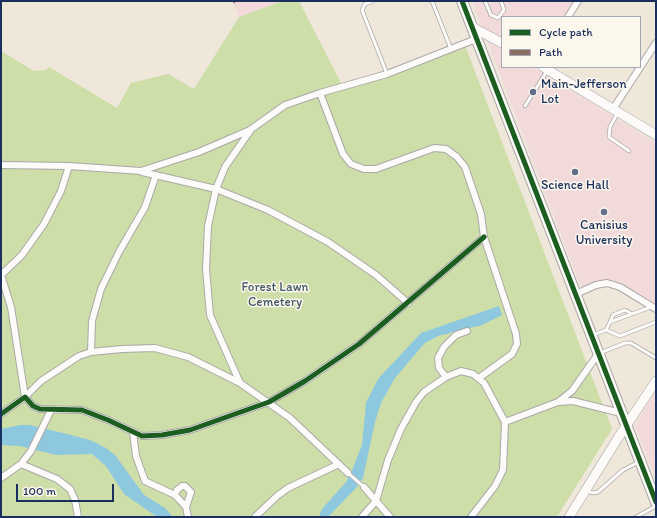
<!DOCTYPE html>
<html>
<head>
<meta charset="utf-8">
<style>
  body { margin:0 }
  #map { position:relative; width:657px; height:518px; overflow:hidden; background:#efe7da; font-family:Itim,sans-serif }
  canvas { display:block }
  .frame { position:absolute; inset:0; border:2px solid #1b2f5e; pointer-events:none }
  .legend { position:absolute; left:501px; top:16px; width:140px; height:52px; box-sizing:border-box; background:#fbf7ec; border:1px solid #a1a7b3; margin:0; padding:5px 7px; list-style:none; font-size:12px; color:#1b2f5e }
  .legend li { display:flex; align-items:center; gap:8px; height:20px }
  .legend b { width:20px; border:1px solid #a1a7b3 }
  .scale { position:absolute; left:16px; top:484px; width:98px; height:18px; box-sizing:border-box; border:2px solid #1b2f5e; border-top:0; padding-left:5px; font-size:12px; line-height:14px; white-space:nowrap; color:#1b2f5e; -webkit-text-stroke:3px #fbf7ec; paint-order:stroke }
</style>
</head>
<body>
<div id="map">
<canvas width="657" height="518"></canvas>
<div class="frame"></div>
<ul class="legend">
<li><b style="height:5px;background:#1b5e20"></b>Cycle path</li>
<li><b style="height:5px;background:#8d6e63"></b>Path</li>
</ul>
<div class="scale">100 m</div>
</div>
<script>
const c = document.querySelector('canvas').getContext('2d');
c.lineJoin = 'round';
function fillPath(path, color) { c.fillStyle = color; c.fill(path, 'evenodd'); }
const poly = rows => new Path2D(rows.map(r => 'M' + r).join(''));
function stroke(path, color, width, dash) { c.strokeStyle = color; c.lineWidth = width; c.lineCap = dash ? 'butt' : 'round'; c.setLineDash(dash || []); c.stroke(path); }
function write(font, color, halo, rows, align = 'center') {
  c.font = font + ' Itim,sans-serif'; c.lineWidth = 3; c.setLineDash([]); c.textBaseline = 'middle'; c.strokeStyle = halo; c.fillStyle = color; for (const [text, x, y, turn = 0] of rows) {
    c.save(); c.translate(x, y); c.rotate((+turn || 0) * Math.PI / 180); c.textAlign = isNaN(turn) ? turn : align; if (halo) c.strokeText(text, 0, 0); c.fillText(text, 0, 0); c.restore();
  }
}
fillPath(poly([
  [232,1,282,1,239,17],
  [472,1,574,1,564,17,502,17,502,67,533,67,656,143,656,305,615,281,608,280,581,287],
  [656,391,656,480,635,425]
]), '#f2dadb');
fillPath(poly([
  [282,1,299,1,342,85,464,43,612,429,557,517,1,517,1,51,34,71,46,70,49,67,117,108,131,83,168,74,194,89,239,17]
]), '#cddea9');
fillPath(poly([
  [499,306,502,315,482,325,438,336,425,343,412,358,395,378,381,403,375,422,363,478,356,488,328,517,319,517,322,509,346,482,353,468,362,445,366,403,378,379,421,333],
  [20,425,30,425,63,433,90,440,106,448,115,455,144,495,165,508,173,517,157,517,124,494,106,466,92,454,56,455,20,446,1,445,1,429]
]), '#8ec8df');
const lane = poly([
  [373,1,365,4,362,10,387,74],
  [432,1,451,49],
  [485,1,491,15,498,18,504,10,501,1],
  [525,106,547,71],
  [617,114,610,127,609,137,629,151],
  [610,322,613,315,625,310,632,314],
  [606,330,620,336,656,322],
  [593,335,606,330,610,322,651,307],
  [600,353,625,343,631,343,656,358],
  [348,473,364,487],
  [587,491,593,493,598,492,623,470,639,462],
  [636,517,656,506]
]);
const street = poly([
  [568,17,578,1],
  [320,93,343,154,351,164,364,169,376,169,434,148,446,149,457,157,465,167,481,214,484,237,516,334,517,344,512,354,479,378],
  [613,109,656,43],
  [1,165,69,166,141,171,199,152,250,130,285,105,320,93,387,74,476,39],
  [142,172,216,189,268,210,328,242,376,275,408,303],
  [1,275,22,255,44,224,61,191,69,166],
  [1,275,11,307,25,397],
  [576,294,596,285,607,283,620,287,656,309],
  [91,352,92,321,101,289,119,252,145,207,156,175],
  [446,377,439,368,438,358,444,347,456,335,467,331],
  [240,383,210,315,206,269,208,226,216,189,225,167,250,131],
  [25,397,41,381,79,356,91,352,122,349,155,348,188,357,240,383,290,418,348,473],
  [558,402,572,391,598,354],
  [1,414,25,397,33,406,40,409,82,410,108,420,142,436,162,435,190,430,269,402,305,381,359,344,484,237],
  [505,422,558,402,573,401,621,413],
  [133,432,136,456,145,481,175,495],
  [21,464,57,479,70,489,75,500,78,517],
  [1,478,21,464,31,451,51,410],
  [364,487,390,517],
  [186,507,175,495,177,490,182,486,185,486,191,492,186,507,188,517],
  [255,517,277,496,288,488,339,464],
  [362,517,376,501,388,460,401,429,416,402,424,392,446,377,461,371,473,374,484,383,505,422,503,470,495,486,471,517]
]);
const secondary = poly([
  [472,27,502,43],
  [543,67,656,135],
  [569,517,618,438,656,381]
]);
const primary = poly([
  [462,1,656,502]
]);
stroke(lane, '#aaa8a7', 4.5);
stroke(street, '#aaa8a7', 8);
stroke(secondary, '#aaa8a7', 10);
stroke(primary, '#aaa8a7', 12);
stroke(lane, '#fdfbf9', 3);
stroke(street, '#fdfbf9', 6);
stroke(secondary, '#fdfbf9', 9);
stroke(primary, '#fdfbf9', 10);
stroke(poly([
  [233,2,234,1]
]), '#8d6e63', 4, [8, 4]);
stroke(poly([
  [462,1,656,502],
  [1,414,25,397,33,406,40,409,82,410,108,420,142,436,162,435,190,430,269,402,305,381,359,344,484,237]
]), '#1b5e20', 5);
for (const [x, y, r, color] of [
  [533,92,4,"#656f89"],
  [575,172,4,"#656f89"],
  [604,212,4,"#656f89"]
]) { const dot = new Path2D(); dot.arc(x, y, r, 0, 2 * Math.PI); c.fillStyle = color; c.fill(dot); stroke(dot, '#fbf7ec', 1.5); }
write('13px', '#1b2f5e', '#fbf7ec', [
  ["Main-Jefferson",541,85,"left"],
  ["Lot",541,100,"left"],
  ["Science Hall",575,186],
  ["Canisius",604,226],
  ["University",604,241]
]);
write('13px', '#415967', '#fbf7ec', [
  ["Forest Lawn",275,288],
  ["Cemetery",275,303]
]);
</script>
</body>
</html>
